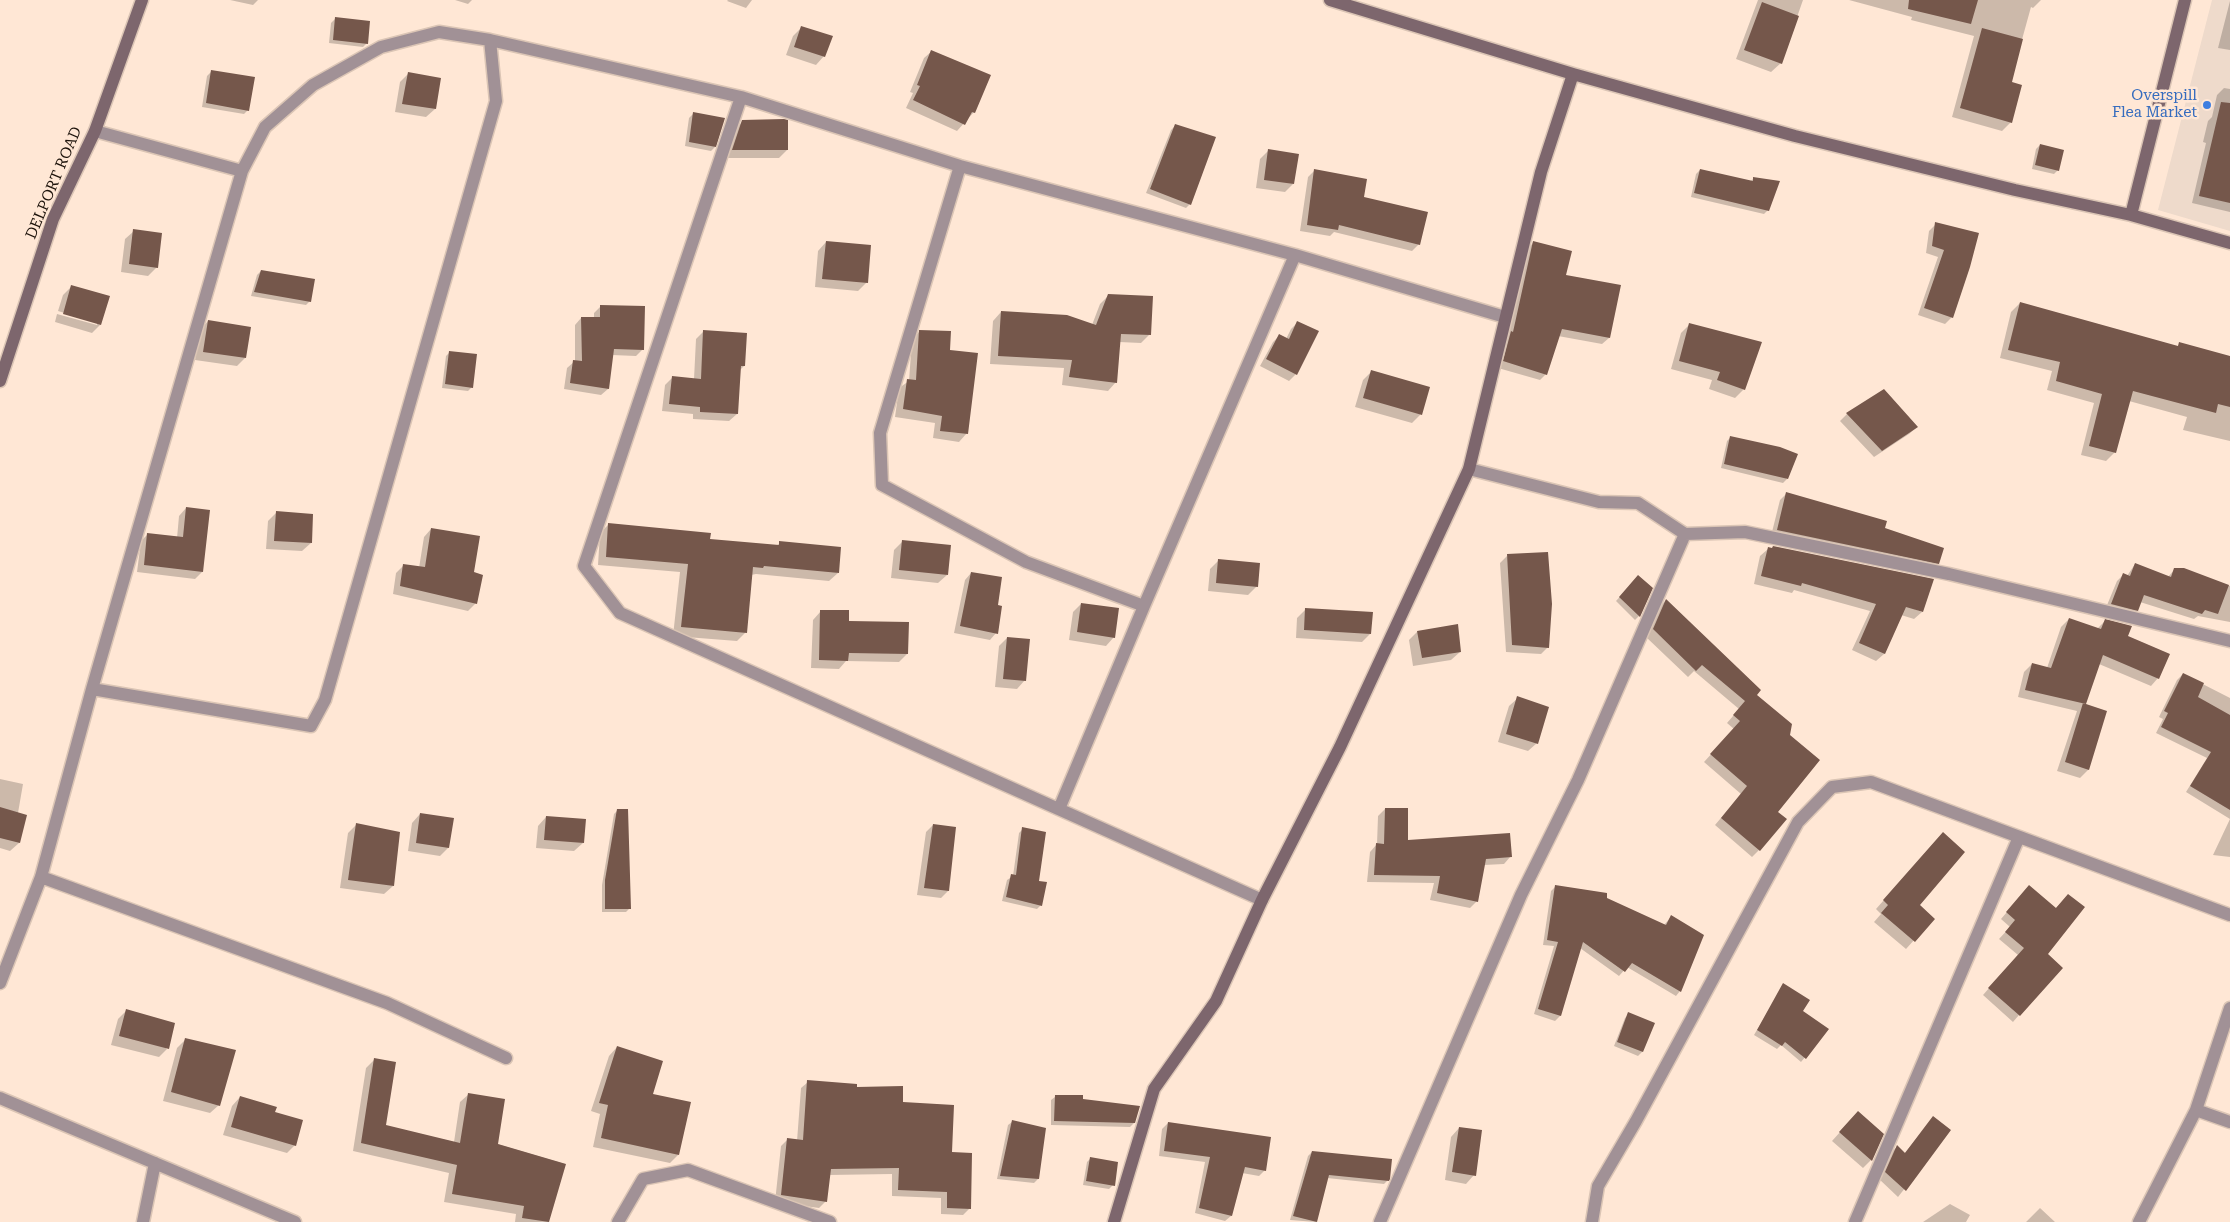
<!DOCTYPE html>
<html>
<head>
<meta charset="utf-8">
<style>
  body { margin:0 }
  canvas { display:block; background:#ffe7d5 }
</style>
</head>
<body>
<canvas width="2230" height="1222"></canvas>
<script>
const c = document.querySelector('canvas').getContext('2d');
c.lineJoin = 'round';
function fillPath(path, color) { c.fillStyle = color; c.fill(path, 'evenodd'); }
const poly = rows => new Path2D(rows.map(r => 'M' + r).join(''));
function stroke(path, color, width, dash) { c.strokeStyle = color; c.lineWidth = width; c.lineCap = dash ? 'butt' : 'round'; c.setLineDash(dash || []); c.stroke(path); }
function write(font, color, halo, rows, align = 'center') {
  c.font = font + ' "Roboto Serif",serif'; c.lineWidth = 5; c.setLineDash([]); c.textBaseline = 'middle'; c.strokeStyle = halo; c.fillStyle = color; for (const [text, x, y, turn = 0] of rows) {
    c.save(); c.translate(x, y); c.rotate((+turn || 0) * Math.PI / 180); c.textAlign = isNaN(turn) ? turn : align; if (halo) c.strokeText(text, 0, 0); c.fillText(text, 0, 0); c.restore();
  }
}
fillPath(poly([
  [2212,0,2230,0,2230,231,2158,210]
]), '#eedacb');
fillPath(poly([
  [230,0,258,0,253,5],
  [455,0,472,0,468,4],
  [752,0,746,8,727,1,728,0],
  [1758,0,1803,0,1781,63,1771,72,1736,59],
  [1849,0,2041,0,2033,8,2031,7,2010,83,2011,122,2002,131,1952,117,1974,36,1911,20,1912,17],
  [2230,1,2230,50,2218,48],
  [335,19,367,43,363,47,329,43,331,23],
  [802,27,824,56,816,65,786,55,793,36],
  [932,51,974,112,957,131,906,108,913,93,910,92,924,58],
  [211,72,248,110,244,114,202,107,207,76],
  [408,74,440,79,435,109,426,117,395,112,400,82],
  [2224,88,2230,89,2230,212,2192,203,2206,143,2203,142,2208,121,2212,117,2217,95],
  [693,114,715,147,711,151,685,146,689,118],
  [742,122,787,150,779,158,724,158,734,130],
  [1175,126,1190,204,1186,208,1146,193,1171,130],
  [2040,145,2058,170,2054,174,2032,169,2036,149],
  [1268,151,1293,184,1285,192,1256,188,1260,159],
  [1315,170,1363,198,1419,244,1412,251,1334,232,1330,236,1300,231,1308,177],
  [1700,170,1750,182,1754,178,1768,210,1764,214,1691,197,1696,174],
  [1936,224,1978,233,1952,317,1945,324,1918,315,1938,257,1926,253,1929,231],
  [134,231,157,267,148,276,121,272,125,239],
  [826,242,867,282,858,291,815,287,818,251],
  [1533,243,1564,276,1620,286,1609,338,1602,344,1558,336,1546,374,1540,380,1498,368,1505,339,1508,335,1527,249],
  [261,271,310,301,306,305,251,296,257,275],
  [72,286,100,325,92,333,55,322,57,314,97,325,97,323,58,311,63,295],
  [1109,295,1149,335,1141,343,1119,342,1116,382,1108,391,1062,385,1064,368,990,364,993,321,1001,312,1092,325,1100,304],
  [2020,303,2177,347,2180,344,2230,357,2230,441,2183,430,2187,417,2129,401,2115,452,2106,461,2081,455,2094,403,2047,390,2052,371,2000,358,2011,312],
  [601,306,643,349,636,356,612,355,608,389,601,395,564,389,567,368,575,361,575,325,581,318,594,318,594,313],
  [208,321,245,358,237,366,195,360,200,330],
  [1298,322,1296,374,1289,381,1260,366,1273,342,1280,335,1286,339,1291,329],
  [1689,325,1744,389,1735,398,1709,389,1712,380,1671,369,1681,333],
  [704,331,744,366,740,370,737,414,729,421,693,419,693,414,662,411,665,385,673,377,694,379,696,339],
  [920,331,949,351,967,433,959,442,933,438,935,423,895,417,899,388,909,381,912,339],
  [450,352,472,387,468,391,442,388,446,356],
  [1372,371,1428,388,1420,415,1412,423,1355,407,1363,380],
  [1847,414,1917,427,1909,434,1874,457,1840,421],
  [1731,437,1787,479,1783,483,1721,468,1727,441],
  [1786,494,1883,529,1938,563,1932,569,1771,536,1780,500],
  [186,508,202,572,195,579,137,572,141,541,148,534,177,538,179,516],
  [276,513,311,543,302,551,266,549,268,521],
  [609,524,709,540,776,546,780,543,838,573,829,581,756,574,751,575,745,633,737,641,673,636,680,572,598,565,600,533],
  [431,529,473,573,476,603,468,611,393,594,396,573,403,566,419,568,424,537],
  [902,542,947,575,938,583,891,578,894,550],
  [1768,549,1922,612,1914,619,1901,615,1884,654,1876,661,1852,650,1870,611,1794,590,1792,593,1754,584,1760,556],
  [1507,556,1548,647,1541,654,1506,652,1500,563],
  [1219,560,1257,586,1248,595,1208,591,1210,569],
  [2135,564,2168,577,2175,569,2183,569,2230,586,2230,622,2198,616,2194,619,2140,602,2137,610,2130,616,2105,610,2117,581,2123,575,2127,576],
  [971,573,996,606,996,633,990,640,954,633,965,580],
  [1634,581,1639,616,1635,620,1616,601],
  [1666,600,1755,695,1776,812,1759,850,1752,857,1715,825,1741,794,1704,762,1734,729,1727,723,1739,709,1694,671,1688,677,1646,637,1659,607],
  [1081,604,1114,637,1106,646,1069,640,1073,612],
  [1306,609,1370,634,1362,642,1296,638,1297,618],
  [821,611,907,654,899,662,846,661,839,669,811,668,813,620],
  [2069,619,2097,629,2105,621,2158,678,2151,686,2099,664,2084,703,2088,770,2080,778,2057,771,2077,711,2018,697,2024,672,2032,664,2047,668,2061,627],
  [1417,632,1460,652,1451,660,1413,666,1409,640],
  [1007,638,1025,680,1017,689,995,687,999,646],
  [2183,674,2230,698,2230,857,2213,855,2230,819,2186,792,2207,758,2156,733,2163,719,2159,717,2177,680],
  [1518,698,1537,743,1528,751,1498,742,1509,706],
  [0,779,23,784,18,813,19,843,10,851,0,848],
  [1385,809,1407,841,1511,856,1504,864,1484,865,1477,901,1470,908,1430,900,1434,883,1367,882,1370,852,1377,844,1378,816],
  [618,810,630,908,626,912,602,912,602,885,614,814],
  [420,814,453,819,448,848,440,856,408,851,412,823],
  [546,817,583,843,574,851,536,848,538,826],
  [357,824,393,886,384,894,340,888,348,833],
  [933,825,955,828,948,891,941,898,917,895,926,832],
  [1023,829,1038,882,1041,905,1037,909,1002,901,1007,880,1013,876,1019,833],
  [1935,842,1918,905,1933,919,1906,949,1874,922,1881,914,1876,909],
  [1556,886,1605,898,1664,925,1671,917,1680,991,1676,996,1627,967,1619,976,1580,948,1560,1016,1555,1021,1534,1014,1554,946,1543,945,1551,891],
  [2023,893,2055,909,2068,895,2046,954,2019,1015,2013,1022,1983,995,2018,955,1999,939,2010,927,2001,919],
  [1784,984,1802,1011,1828,1030,1801,1062,1781,1045,1777,1049,1754,1035],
  [126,1011,167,1049,159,1057,111,1045,118,1019],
  [1629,1014,1653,1024,1642,1052,1638,1056,1614,1046,1625,1018],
  [185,1040,219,1105,210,1113,163,1101,177,1048],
  [617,1047,678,1155,670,1163,593,1147,600,1114,591,1111,609,1056],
  [375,1059,385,1126,454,1142,460,1102,469,1094,497,1144,565,1164,548,1222,515,1222,516,1214,444,1202,449,1173,353,1151,366,1068],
  [808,1082,902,1103,950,1153,970,1208,963,1215,941,1214,941,1198,892,1196,892,1174,829,1175,826,1201,819,1208,775,1202,781,1146,788,1139,797,1141,801,1088],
  [240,1097,295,1145,287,1153,223,1135,232,1106],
  [1055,1097,1082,1100,1134,1123,1130,1127,1051,1125,1051,1100],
  [1933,1118,1950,1131,1898,1197,1879,1179,1890,1153,1897,1147,1904,1154],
  [1850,1121,1871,1160,1863,1168,1832,1141],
  [1012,1122,1038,1179,1034,1183,997,1179,1008,1125],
  [1168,1123,1265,1170,1259,1176,1242,1173,1231,1216,1225,1221,1195,1213,1205,1162,1159,1156,1162,1129],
  [1459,1128,1474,1175,1466,1184,1445,1180,1451,1137],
  [1312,1152,1388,1180,1384,1184,1327,1178,1316,1222,1290,1220,1308,1156],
  [1091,1158,1113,1185,1109,1189,1083,1185,1087,1162],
  [1950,1204,1970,1215,1966,1222,1923,1222],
  [2040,1208,2055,1222,2026,1222]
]), '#0003');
fillPath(poly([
  [1909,0,1978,0,1971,24,1908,9],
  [1762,2,1799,16,1782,64,1744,50],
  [335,17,370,21,368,44,333,40],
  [801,26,833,36,825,57,794,47],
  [1982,28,2023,39,2012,82,2022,85,2012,123,1960,108],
  [931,50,991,75,975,113,972,112,965,125,913,100,920,86,917,85],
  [211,70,255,77,249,111,206,103],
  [408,72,441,78,436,109,402,104],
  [2221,102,2230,103,2230,203,2199,196],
  [693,112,725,118,716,147,689,142],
  [784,119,788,120,788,150,732,150,742,120],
  [1175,124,1216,137,1191,205,1150,189],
  [2040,144,2064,150,2059,171,2035,165],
  [1268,149,1299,154,1294,184,1264,180],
  [1314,169,1367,179,1364,197,1428,212,1420,245,1339,225,1338,230,1307,225],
  [1700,169,1753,181,1753,177,1780,181,1769,211,1694,193],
  [1935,222,1979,233,1970,267,1953,318,1924,308,1944,250,1932,246],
  [133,229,162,233,158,268,129,264],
  [826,241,871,245,868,283,822,279],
  [1533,241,1572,251,1566,275,1621,285,1610,338,1562,329,1547,375,1503,361,1511,331,1513,332],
  [261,270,315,279,311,302,254,292],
  [71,285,110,296,101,325,63,314],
  [1108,294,1153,296,1151,335,1121,334,1117,383,1069,377,1072,360,998,356,1001,311,1067,315,1096,325],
  [2020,302,2178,346,2179,342,2230,356,2230,407,2218,404,2216,413,2133,391,2116,453,2089,446,2102,394,2056,381,2060,362,2008,350],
  [600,305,645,306,644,350,614,349,609,389,570,383,573,360,582,361,581,317,600,317],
  [208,320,251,327,246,358,203,352],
  [1297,321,1319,331,1297,375,1266,359,1279,334,1289,339],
  [1689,323,1762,342,1745,390,1717,380,1720,372,1679,361],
  [703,330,747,333,745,366,741,366,738,414,700,412,700,407,669,404,672,376,701,379],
  [919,330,951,331,950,350,978,353,968,434,940,431,942,416,903,409,907,379,916,380],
  [449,351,477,354,473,388,445,384],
  [1371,370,1430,387,1422,415,1363,398],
  [1884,389,1918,427,1882,451,1846,413],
  [1730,436,1780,447,1798,454,1788,479,1724,464],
  [1786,492,1887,521,1885,528,1944,548,1939,564,1777,530],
  [186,507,210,510,203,572,144,565,147,533,183,537],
  [276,511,313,514,312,543,274,541],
  [608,523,711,533,710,539,779,545,779,541,841,547,839,573,764,566,763,568,753,567,747,633,681,627,688,564,606,557],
  [431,528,480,536,474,572,483,575,477,604,400,586,403,564,425,567],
  [902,540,951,545,948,575,899,570],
  [1773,546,1934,579,1923,612,1906,607,1885,654,1859,643,1876,604,1802,583,1801,586,1761,576,1768,547,1772,548],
  [1548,552,1552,604,1549,648,1512,645,1507,554],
  [1218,559,1260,563,1258,587,1216,583],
  [2135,563,2171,577,2174,568,2184,568,2229,585,2218,614,2205,610,2202,614,2144,595,2138,611,2111,604,2123,573,2130,576],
  [971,572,1002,577,998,605,1002,606,998,634,960,626],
  [1638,575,1653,588,1640,617,1619,597],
  [1666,599,1761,690,1757,695,1792,724,1790,735,1820,760,1778,812,1787,819,1760,851,1721,818,1747,786,1710,754,1740,721,1733,715,1745,701,1702,665,1696,671,1653,629],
  [1081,603,1119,608,1115,638,1077,632],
  [1305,608,1373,612,1371,634,1304,630],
  [820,610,849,610,849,621,909,622,908,654,849,653,848,661,819,660],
  [2069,618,2101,629,2105,619,2132,626,2128,636,2170,654,2159,679,2103,655,2086,704,2025,690,2032,663,2051,668],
  [1458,624,1461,652,1422,658,1417,631],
  [1007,637,1030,639,1026,681,1003,679],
  [2183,673,2204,683,2198,697,2230,715,2230,810,2190,786,2211,752,2161,727,2168,713,2164,711],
  [1517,696,1549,707,1538,744,1506,734],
  [2083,703,2107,711,2089,770,2065,762],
  [0,807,27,815,20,843,0,838],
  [1385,808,1408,808,1408,840,1510,833,1512,857,1486,859,1478,902,1437,893,1440,876,1374,875,1376,843,1384,844],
  [617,809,628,809,631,909,605,909,605,880],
  [420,813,454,818,449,848,416,843],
  [546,816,586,819,584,843,544,840],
  [356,823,400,832,394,886,348,880],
  [933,824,956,827,949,891,924,888],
  [1022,827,1046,832,1039,881,1047,882,1042,906,1006,897,1011,874,1016,875],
  [1943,832,1965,852,1920,905,1935,919,1915,942,1881,913,1888,905,1883,900],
  [1555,885,1607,893,1607,898,1666,925,1671,915,1704,935,1681,992,1632,963,1625,972,1583,942,1561,1016,1538,1009,1558,942,1547,940],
  [2029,885,2056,908,2068,894,2085,907,2048,954,2063,968,2020,1016,1988,988,2024,948,2005,932,2015,920,2006,912],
  [1783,983,1810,1000,1803,1011,1829,1029,1806,1059,1785,1042,1782,1046,1757,1030],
  [126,1009,175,1023,169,1049,119,1036],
  [1628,1012,1655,1023,1643,1052,1617,1042],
  [185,1038,236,1050,220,1106,171,1092],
  [617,1046,663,1061,653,1094,691,1102,679,1155,601,1138,608,1105,599,1103],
  [374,1058,396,1062,386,1125,460,1143,468,1093,505,1099,498,1144,566,1164,549,1222,522,1218,524,1206,452,1194,457,1165,361,1143],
  [807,1080,857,1084,857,1087,903,1086,903,1102,954,1105,952,1152,972,1153,971,1209,947,1208,947,1192,898,1190,899,1168,831,1169,827,1202,781,1195,787,1138,803,1140],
  [1055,1095,1083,1095,1083,1099,1140,1106,1135,1123,1054,1121],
  [240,1096,277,1107,275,1112,303,1120,296,1146,231,1127],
  [1858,1111,1884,1134,1872,1161,1839,1132],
  [1933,1116,1951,1130,1906,1191,1885,1172,1897,1145,1905,1153],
  [1012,1120,1046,1128,1039,1179,1000,1176],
  [1168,1122,1271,1137,1266,1171,1245,1167,1232,1216,1199,1208,1210,1157,1164,1151],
  [1459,1127,1482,1130,1476,1176,1452,1172],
  [1312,1151,1392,1159,1390,1179,1389,1181,1329,1175,1317,1222,1293,1216],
  [1090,1157,1118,1162,1115,1186,1086,1181]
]), '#75574b');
const street = poly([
  [741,97,584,566,620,613,1262,900],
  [95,131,242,171],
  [960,166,880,433,882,485,1026,562,1144,606],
  [1469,469,1599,502,1638,503,1685,534,1745,532,1949,574,2230,641],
  [92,689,311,726,325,700,496,101,490,40],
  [1059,809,1144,606,1295,255],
  [41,877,387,1003,506,1058],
  [0,983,41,877,92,689,242,171,265,127,313,85,381,47,439,32,490,40,741,97,960,166,1295,255,1505,317],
  [0,1098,295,1222],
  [2196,1110,2230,1122],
  [143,1222,155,1163],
  [618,1222,643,1179,688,1170,830,1222],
  [1380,1222,1521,895,1578,780,1685,534],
  [1592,1222,1598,1186,1636,1121,1798,822,1832,787,1871,782,2230,915],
  [1855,1222,2019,837],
  [2139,1222,2196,1110,2230,1008]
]);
const secondary = poly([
  [1330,0,1573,74,1795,136,2015,190,2131,215,2230,243],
  [2131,215,2185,0],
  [0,381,53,219,95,131,142,0],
  [1114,1222,1154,1089,1216,1001,1262,900,1340,747,1469,469,1541,172,1573,74]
]);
stroke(street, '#dbc5b5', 15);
stroke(secondary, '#dbc5b5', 15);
stroke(street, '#a19196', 12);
stroke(secondary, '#7d666d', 12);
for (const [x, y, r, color] of [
  [2207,105,5,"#3f7fe0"]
]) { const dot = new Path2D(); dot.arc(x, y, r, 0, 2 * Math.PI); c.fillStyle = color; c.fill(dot); stroke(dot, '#ffe7d5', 2); }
write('15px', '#366cbe', '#ffe7d5', [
  ["Overspill",2197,96],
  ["Flea Market",2197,113]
], 'right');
write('15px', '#1c120a', '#ffe7d5', [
  ["DELPORT ROAD",54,183,-67]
]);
</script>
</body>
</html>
